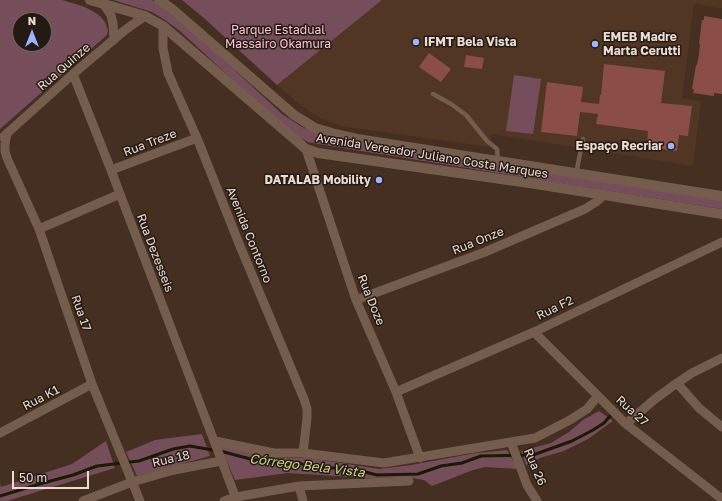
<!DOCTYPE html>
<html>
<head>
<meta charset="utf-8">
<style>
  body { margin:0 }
  #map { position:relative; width:722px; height:501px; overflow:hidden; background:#442f20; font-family:"Golos Text",sans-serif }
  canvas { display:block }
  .north { position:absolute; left:12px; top:12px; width:40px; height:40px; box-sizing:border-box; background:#231a13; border:1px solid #73685f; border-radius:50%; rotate:0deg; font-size:11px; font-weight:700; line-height:16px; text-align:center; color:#eadcd2 }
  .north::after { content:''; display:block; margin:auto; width:14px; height:18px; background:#9cb4fd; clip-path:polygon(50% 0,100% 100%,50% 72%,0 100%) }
  .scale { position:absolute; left:12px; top:471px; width:77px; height:18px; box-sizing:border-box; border:2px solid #eadcd2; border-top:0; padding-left:5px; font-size:12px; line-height:14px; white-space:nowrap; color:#eadcd2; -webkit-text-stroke:3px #231a13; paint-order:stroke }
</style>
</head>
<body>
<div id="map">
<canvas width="722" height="501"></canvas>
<div class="north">N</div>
<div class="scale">50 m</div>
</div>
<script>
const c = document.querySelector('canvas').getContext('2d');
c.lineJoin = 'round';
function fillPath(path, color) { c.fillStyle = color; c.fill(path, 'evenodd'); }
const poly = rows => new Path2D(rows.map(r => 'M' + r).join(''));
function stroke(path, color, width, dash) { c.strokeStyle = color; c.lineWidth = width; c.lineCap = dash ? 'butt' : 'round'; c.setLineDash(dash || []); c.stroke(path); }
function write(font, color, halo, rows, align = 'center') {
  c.font = font + ' "Golos Text",sans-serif'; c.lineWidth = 3; c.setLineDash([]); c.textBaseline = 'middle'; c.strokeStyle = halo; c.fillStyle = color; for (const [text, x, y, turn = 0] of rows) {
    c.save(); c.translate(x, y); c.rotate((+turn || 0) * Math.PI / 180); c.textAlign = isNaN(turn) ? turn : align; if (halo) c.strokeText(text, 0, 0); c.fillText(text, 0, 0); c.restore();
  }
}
fillPath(poly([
  [382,0,722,0,722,8,694,4,682,98,701,101,693,166,492,134,489,147,341,126,320,118,299,104,277,85]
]), '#503623');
fillPath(poly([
  [0,0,62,0,85,7,94,12,100,16,105,22,108,30,107,35,0,129],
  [20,20,44,20,44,44,20,44],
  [113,0,152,0,189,28,282,114,302,127,320,134,722,200,722,209,318,144,308,142,295,135,259,104,180,31,165,20,152,12],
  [182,0,382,0,277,85,205,19],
  [514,75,541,79,533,134,506,131],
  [599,411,613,421,588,439,564,451,540,458,526,465,521,451,551,443,569,432,583,420],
  [202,434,210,456,137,476,126,452,155,440],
  [106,441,115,468,7,501,0,501,0,484,1,487,72,464],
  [220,446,282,458,309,458,379,469,411,465,476,453,507,450,518,469,485,467,473,470,432,486,424,480,405,477,368,478,288,473,235,480]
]), '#764e5b');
stroke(poly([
  [0,496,43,483,73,475,97,466,139,461,173,449,190,446,224,452,258,461,285,464,300,463,311,468,343,468,361,471,377,475,418,474,441,466,462,463,481,456,533,455,572,441,593,430,604,423,610,416]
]), '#181c00', 3);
fillPath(poly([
  [704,16,722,19,722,94,714,93,714,96,693,93,694,89,692,89,696,65,697,65,699,54,700,44,699,44,702,20,704,20],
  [429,53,451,69,441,82,419,67],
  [466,55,484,58,482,69,464,67],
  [604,64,665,71,661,103,692,106,688,136,679,135,677,151,647,147,648,131,596,124,598,114,580,112,577,136,541,132,547,82,583,87,581,102,599,104,600,95,601,95]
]), '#8b4e47');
stroke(poly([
  [433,94,451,104,466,115,487,141,497,149,498,160],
  [576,174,583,139]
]), '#745d4c', 4.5);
stroke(poly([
  [104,5,111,15,113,24,114,40],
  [163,26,163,48,168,73,197,138,240,246,304,399,307,409,307,418,303,453],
  [73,74,111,170,120,194,237,501],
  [7,133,5,144,5,151,7,158,39,229,92,384,140,501],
  [3,137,73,74,125,30,145,16],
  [306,149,356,300,396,392,420,458],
  [111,170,197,138],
  [39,229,120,194],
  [356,300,485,252,585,209,596,202,604,195],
  [534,332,626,424,722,499],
  [677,383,699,408,722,427],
  [396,392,534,332,722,242],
  [626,424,655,399,677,383,692,373,722,358],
  [0,433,92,384],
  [215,441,274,453,303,453,384,463,535,438,570,420,587,409,598,396],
  [511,442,527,485,537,501],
  [299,486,303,501],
  [83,501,132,482,174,470,221,461],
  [224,501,236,497,299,486,409,481]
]), '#745d4c', 9);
stroke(poly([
  [90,0,145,16,163,26,306,149,318,153,536,184,722,214],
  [159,0,172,9,294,115,315,128,335,134,357,139,722,196]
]), '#745d4c', 10);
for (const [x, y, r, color] of [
  [416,42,4,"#9cb4fd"],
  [595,44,4,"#9cb4fd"],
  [671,146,4,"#9cb4fd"],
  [379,180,4,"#9cb4fd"]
]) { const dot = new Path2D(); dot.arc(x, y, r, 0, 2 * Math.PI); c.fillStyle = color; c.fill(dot); stroke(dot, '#231a13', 1.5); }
write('12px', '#fcc3d4', '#231a13', [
  ["Parque Estadual",278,30],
  ["Massairo Okamura",278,44]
]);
write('bold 12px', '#eadcd2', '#231a13', [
  ["EMEB Madre",603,37],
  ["Marta Cerutti",603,51],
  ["IFMT Bela Vista",424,42],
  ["Espaço Recriar",663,146,"right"],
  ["DATALAB Mobility",371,180,"right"]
], 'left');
write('12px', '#eadcd2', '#231a13', [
  ["Rua Quinze",64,67,-41],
  ["Rua Treze",150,143,-21],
  ["Avenida Vereador Juliano Costa Marques",432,156,9],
  ["Avenida Contorno",249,235,68],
  ["Rua Onze",478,241,-22],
  ["Rua Dezesseis",155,253,69],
  ["Rua Doze",371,300,68],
  ["Rua F2",555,308,-26],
  ["Rua 17",81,313,71],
  ["Rua K1",41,398,-28],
  ["Rua 27",632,411,42],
  ["Rua 18",171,459,-13],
  ["Rua 26",535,467,67]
]);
write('italic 13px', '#cad880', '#231a13', [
  ["Córrego Bela Vista",307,466,7]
]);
</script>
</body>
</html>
